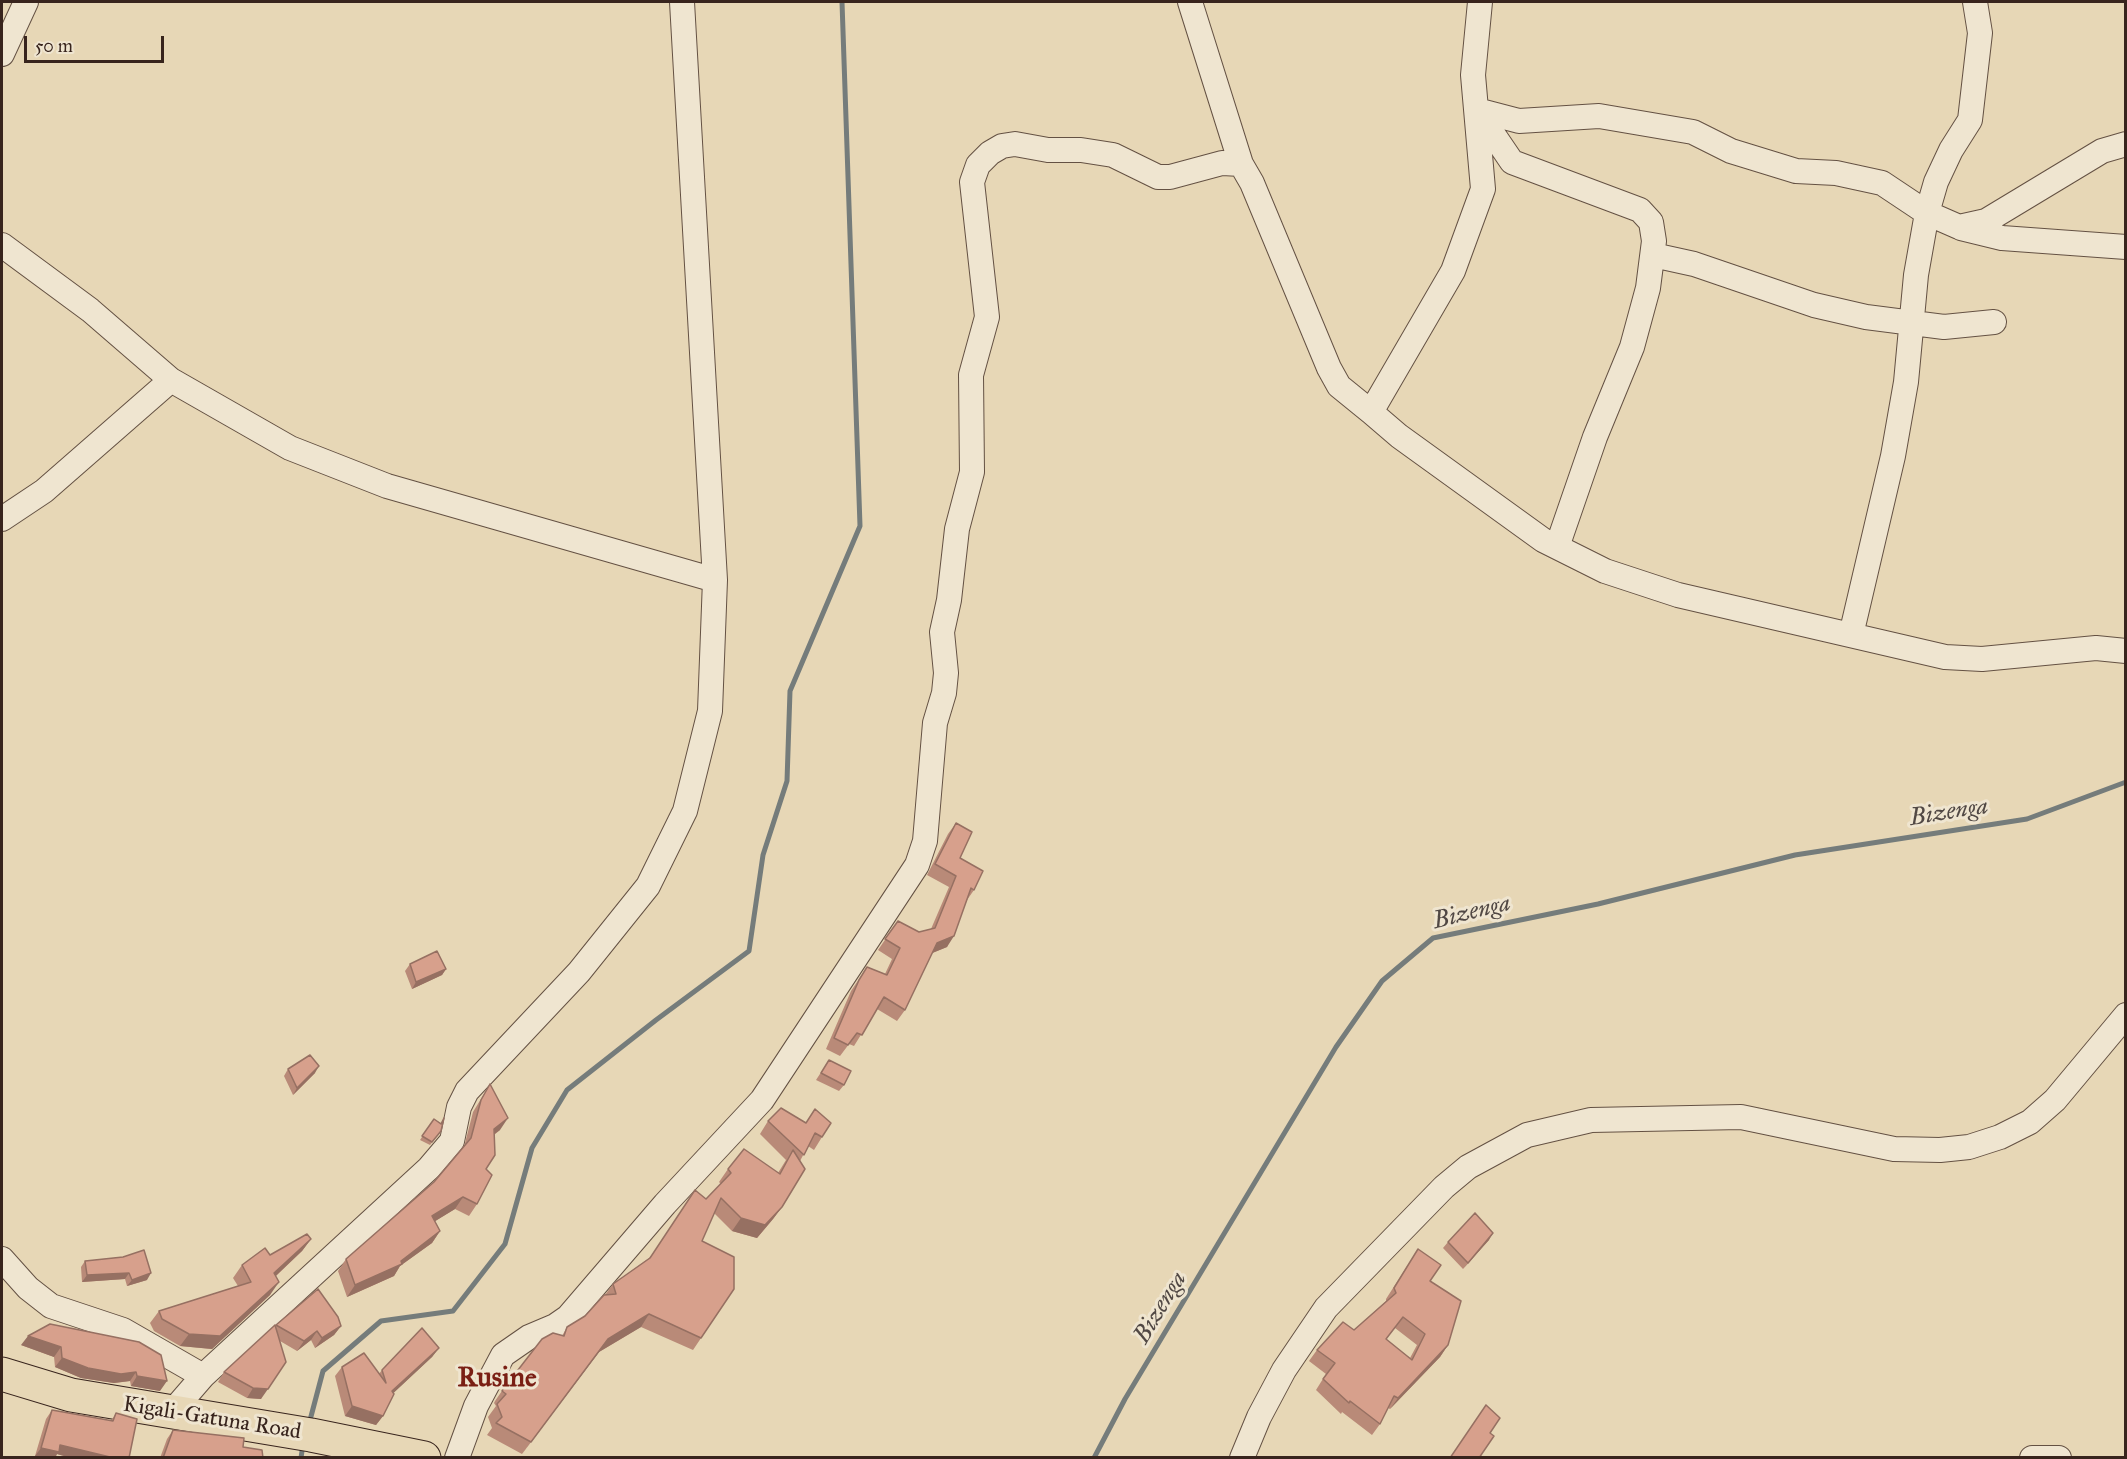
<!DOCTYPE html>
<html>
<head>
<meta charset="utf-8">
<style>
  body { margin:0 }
  #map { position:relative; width:2127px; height:1459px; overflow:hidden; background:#e7d7b6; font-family:"IM FELL Great Primer",serif }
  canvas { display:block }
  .frame { position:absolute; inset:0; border:3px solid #38241d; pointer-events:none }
  .scale { position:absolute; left:24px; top:36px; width:140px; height:27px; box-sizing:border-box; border:3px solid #38241d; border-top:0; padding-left:8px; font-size:18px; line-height:21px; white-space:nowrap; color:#38241d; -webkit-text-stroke:4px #efe5d0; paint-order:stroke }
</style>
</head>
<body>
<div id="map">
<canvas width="2127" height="1459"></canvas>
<div class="frame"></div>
<div class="scale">50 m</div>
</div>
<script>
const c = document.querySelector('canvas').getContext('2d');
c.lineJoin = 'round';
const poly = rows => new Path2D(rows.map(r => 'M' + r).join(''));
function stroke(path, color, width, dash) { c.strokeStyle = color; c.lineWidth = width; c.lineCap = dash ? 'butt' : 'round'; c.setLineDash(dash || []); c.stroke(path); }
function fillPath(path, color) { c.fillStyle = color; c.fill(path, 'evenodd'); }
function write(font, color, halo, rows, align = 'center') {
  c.font = font + ' "IM FELL Great Primer",serif'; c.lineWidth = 6; c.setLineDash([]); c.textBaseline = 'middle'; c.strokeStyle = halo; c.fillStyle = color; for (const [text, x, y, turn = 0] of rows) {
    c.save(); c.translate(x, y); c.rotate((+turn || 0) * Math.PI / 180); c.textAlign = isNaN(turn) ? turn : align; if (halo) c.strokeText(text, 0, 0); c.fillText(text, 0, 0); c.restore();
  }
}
stroke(poly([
  [309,1424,323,1371,381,1321,453,1311,505,1244,532,1148,567,1090,656,1020,749,951,763,855,787,781,790,691,860,526,842,2],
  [301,1458,303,1444],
  [1094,1458,1125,1399,1336,1047,1382,981,1433,938,1598,904,1795,855,2027,819,2126,782]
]), '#757c7b', 5);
const minor = poly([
  [1190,2,1241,164],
  [2,54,26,2],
  [1477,110,1519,121,1599,116,1693,132,1731,151,1796,171,1836,173,1882,183,1927,213,1959,227,1986,221,2102,151,2126,144],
  [1478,112,1512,162,1640,210,1651,222,1654,241,1648,288,1632,347,1595,437,1557,547],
  [1961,228,2002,238,2126,247],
  [2,245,90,310,171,380,290,448,387,486,715,580],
  [1653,255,1694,264,1814,305,1866,317,1944,327,1994,322],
  [1371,412,1399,436,1543,540,1605,571,1678,595,1945,657,1982,659,2096,648,2126,651],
  [2,519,44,491,171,380],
  [1851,635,1893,456,1906,382,1916,275,1927,213,1936,182,1951,150,1970,120,1980,33,1975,2],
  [2,1259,28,1288,51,1306,123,1330,203,1376],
  [171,1413,203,1376,429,1168,452,1141,459,1107,467,1091,579,972,648,886,685,811,710,711,715,580,682,2],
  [457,1458,476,1406,503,1355,529,1337,555,1326,568,1317,665,1204,762,1100,917,865,925,841,935,723,944,693,946,673,942,632,949,600,957,529,972,472,971,375,987,317,972,182,978,165,990,153,1002,146,1015,144,1048,150,1081,150,1113,155,1158,177,1170,177,1222,163,1241,164,1252,183,1329,368,1339,386,1371,412,1453,271,1483,189,1473,75,1480,2],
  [1242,1458,1259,1417,1284,1370,1326,1308,1444,1187,1468,1167,1527,1135,1591,1120,1741,1117,1894,1149,1940,1150,1969,1147,2000,1137,2030,1122,2055,1100,2126,1015],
  [2032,1458,2059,1458]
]);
const highway = poly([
  [2,1374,71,1395,311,1435,424,1458]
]);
stroke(minor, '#645143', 26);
stroke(highway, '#38241d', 35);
stroke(minor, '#efe5d0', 24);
stroke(highway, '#e7d7b6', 33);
fillPath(poly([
  [956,823,960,858,974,890,967,900,947,947,932,953,905,1010,897,1021,877,1009,854,1046,849,1044,840,1056,826,1049,851,991,867,967,885,974,892,959,878,950,898,921,919,932,931,929,949,887,927,875,948,834],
  [410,964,446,969,442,975,412,989,405,971],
  [829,1060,844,1085,839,1091,816,1080],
  [288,1069,315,1073,293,1095,284,1076],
  [490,1084,500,1130,494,1135,477,1204,469,1216,455,1209,435,1221,440,1231,432,1243,400,1266,394,1276,347,1297,338,1271,346,1259,434,1182,464,1147,473,1112],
  [781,1108,822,1137,814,1150,808,1146,800,1161,782,1207,773,1219,757,1238,732,1231,714,1213,702,1241,734,1289,693,1350,641,1327,599,1352,522,1454,487,1435,492,1428,488,1417,496,1406,494,1403,495,1401,504,1388,562,1336,567,1327,585,1316,605,1295,613,1284,649,1258,721,1184,719,1182,728,1169,778,1173,786,1160,760,1134,768,1121],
  [444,1118,441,1131,430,1145,420,1140,434,1119,441,1123],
  [311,1239,302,1251,276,1276,270,1295,212,1349,180,1346,154,1331,150,1323,159,1311,238,1286,233,1278,242,1265,270,1255],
  [1489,1240,1463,1269,1443,1248,1448,1242],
  [1418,1249,1430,1281,1448,1345,1440,1357,1390,1409,1388,1408,1380,1424,1372,1435,1342,1412,1341,1414,1316,1390,1326,1374,1309,1361,1317,1350,1354,1330,1386,1301,1386,1299],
  [1395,1328,1417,1345,1410,1358,1386,1339],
  [123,1257,147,1280,127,1286,125,1279,82,1282,81,1267,85,1261],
  [276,1325,341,1326,334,1335,315,1348,311,1340,297,1351,280,1341,261,1399,247,1398,218,1382,224,1372],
  [139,1342,160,1391,131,1386,130,1381,114,1383,81,1378,55,1367,54,1357,21,1345],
  [439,1348,432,1357,393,1393,383,1416,376,1425,345,1416,335,1376,342,1367,379,1374,382,1370],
  [52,1410,111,1421,116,1413,129,1458,71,1458,57,1454,55,1458,42,1458,35,1456,46,1419],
  [173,1430,243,1447,263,1458,160,1458,167,1439]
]), '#b98a78');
fillPath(poly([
  [954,936,947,947,930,954,937,943],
  [446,969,442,975,412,989,416,982],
  [319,1066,315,1073,293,1095,297,1088],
  [508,1118,500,1130,485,1141,494,1129],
  [463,1197,455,1209,424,1228,432,1216],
  [782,1207,773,1219,757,1238,732,1231,741,1218],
  [440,1231,432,1243,400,1266,394,1276,347,1297,355,1285,401,1261],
  [1493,1233,1489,1240,1463,1269],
  [311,1239,302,1251,266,1285,274,1273],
  [129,1273,125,1279,82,1282,87,1275],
  [151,1273,147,1280,127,1286,132,1280],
  [279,1282,270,1295,212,1349,180,1346,189,1334],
  [649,1314,641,1327,599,1352,522,1454,608,1339],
  [341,1326,334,1335,315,1348,322,1338],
  [317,1331,311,1340,297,1351,304,1341],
  [28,1336,61,1347,54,1357,21,1345],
  [1448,1345,1440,1357,1390,1409,1398,1398],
  [439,1348,432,1357,385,1401,392,1391],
  [62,1358,136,1372,130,1381,114,1383,81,1378,55,1367],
  [137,1376,167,1381,160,1391,131,1386],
  [253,1388,268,1389,261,1399,247,1398],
  [352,1406,383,1416,376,1425,345,1416],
  [60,1445,110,1457,109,1458,71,1458,57,1454,55,1458,42,1458,35,1456,41,1448]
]), '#967062');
const building = poly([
  [956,823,972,832,960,858,983,871,974,890,971,888,954,936,937,943,905,1010,884,997,862,1035,857,1033,848,1045,834,1038,859,980,867,967,887,975,900,948,885,939,898,921,919,932,935,928,956,876,935,864,956,823],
  [437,951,446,969,416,982,410,964,437,951],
  [310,1055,319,1066,297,1088,288,1069,310,1055],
  [829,1060,851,1071,844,1085,821,1073,829,1060],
  [490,1084,508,1118,494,1129,495,1155,486,1169,492,1175,477,1204,463,1197,432,1216,440,1231,401,1261,402,1264,355,1285,346,1259,434,1182,471,1138,481,1100,490,1084],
  [781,1108,806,1123,815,1109,831,1123,822,1137,815,1133,804,1155,768,1121,781,1108],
  [444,1118,441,1131,432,1142,422,1136,434,1119,441,1124,444,1118],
  [744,1149,780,1174,793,1150,805,1169,782,1207,765,1225,741,1218,721,1198,702,1241,734,1257,734,1289,701,1338,649,1314,608,1339,531,1442,496,1423,502,1417,497,1404,506,1394,502,1391,504,1388,542,1339,553,1333,564,1336,567,1327,585,1316,604,1295,616,1294,613,1284,650,1258,695,1190,706,1199,731,1173,728,1169,744,1149],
  [1475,1213,1493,1233,1468,1263,1448,1242,1475,1213],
  [307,1234,311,1239,274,1273,279,1282,220,1336,189,1334,162,1319,159,1311,251,1282,242,1265,265,1248,270,1255,307,1234],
  [1418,1249,1441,1265,1430,1281,1461,1301,1448,1345,1398,1398,1394,1396,1380,1424,1350,1401,1349,1403,1323,1379,1335,1363,1317,1350,1343,1322,1354,1330,1396,1293,1394,1288,1418,1249],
  [1403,1317,1425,1334,1412,1360,1386,1339,1403,1317],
  [144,1250,151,1273,132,1280,129,1273,87,1275,85,1261,123,1257,144,1250],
  [318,1289,338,1317,341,1326,322,1338,317,1331,304,1341,276,1325,318,1289],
  [50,1324,139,1342,161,1355,167,1381,137,1376,136,1372,121,1374,88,1368,62,1358,61,1347,28,1336,50,1324],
  [275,1325,286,1362,268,1389,253,1388,224,1372,275,1325],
  [422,1328,439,1348,392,1391,394,1394,383,1416,352,1406,342,1367,364,1353,386,1383,382,1370,422,1328],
  [1486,1405,1500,1418,1490,1433,1494,1436,1479,1458,1450,1458,1486,1405],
  [52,1410,113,1421,116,1413,137,1419,129,1458,110,1458,110,1457,60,1445,59,1452,41,1448,52,1410],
  [173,1430,244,1438,243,1447,262,1450,263,1458,163,1458,173,1430]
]);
fillPath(building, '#d7a08c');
stroke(building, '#967062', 1.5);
write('22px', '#38241d', '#efe5d0', [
  ["Kigali-Gatuna Road",212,1419,9]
]);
write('italic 24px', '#514844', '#efe5d0', [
  ["Bizenga",1949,813,-9],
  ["Bizenga",1472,913,-14],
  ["Bizenga",1161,1308,-59]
]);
write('bold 28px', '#7a1f14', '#efe5d0', [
  ["Rusine",497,1379]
]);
</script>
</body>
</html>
